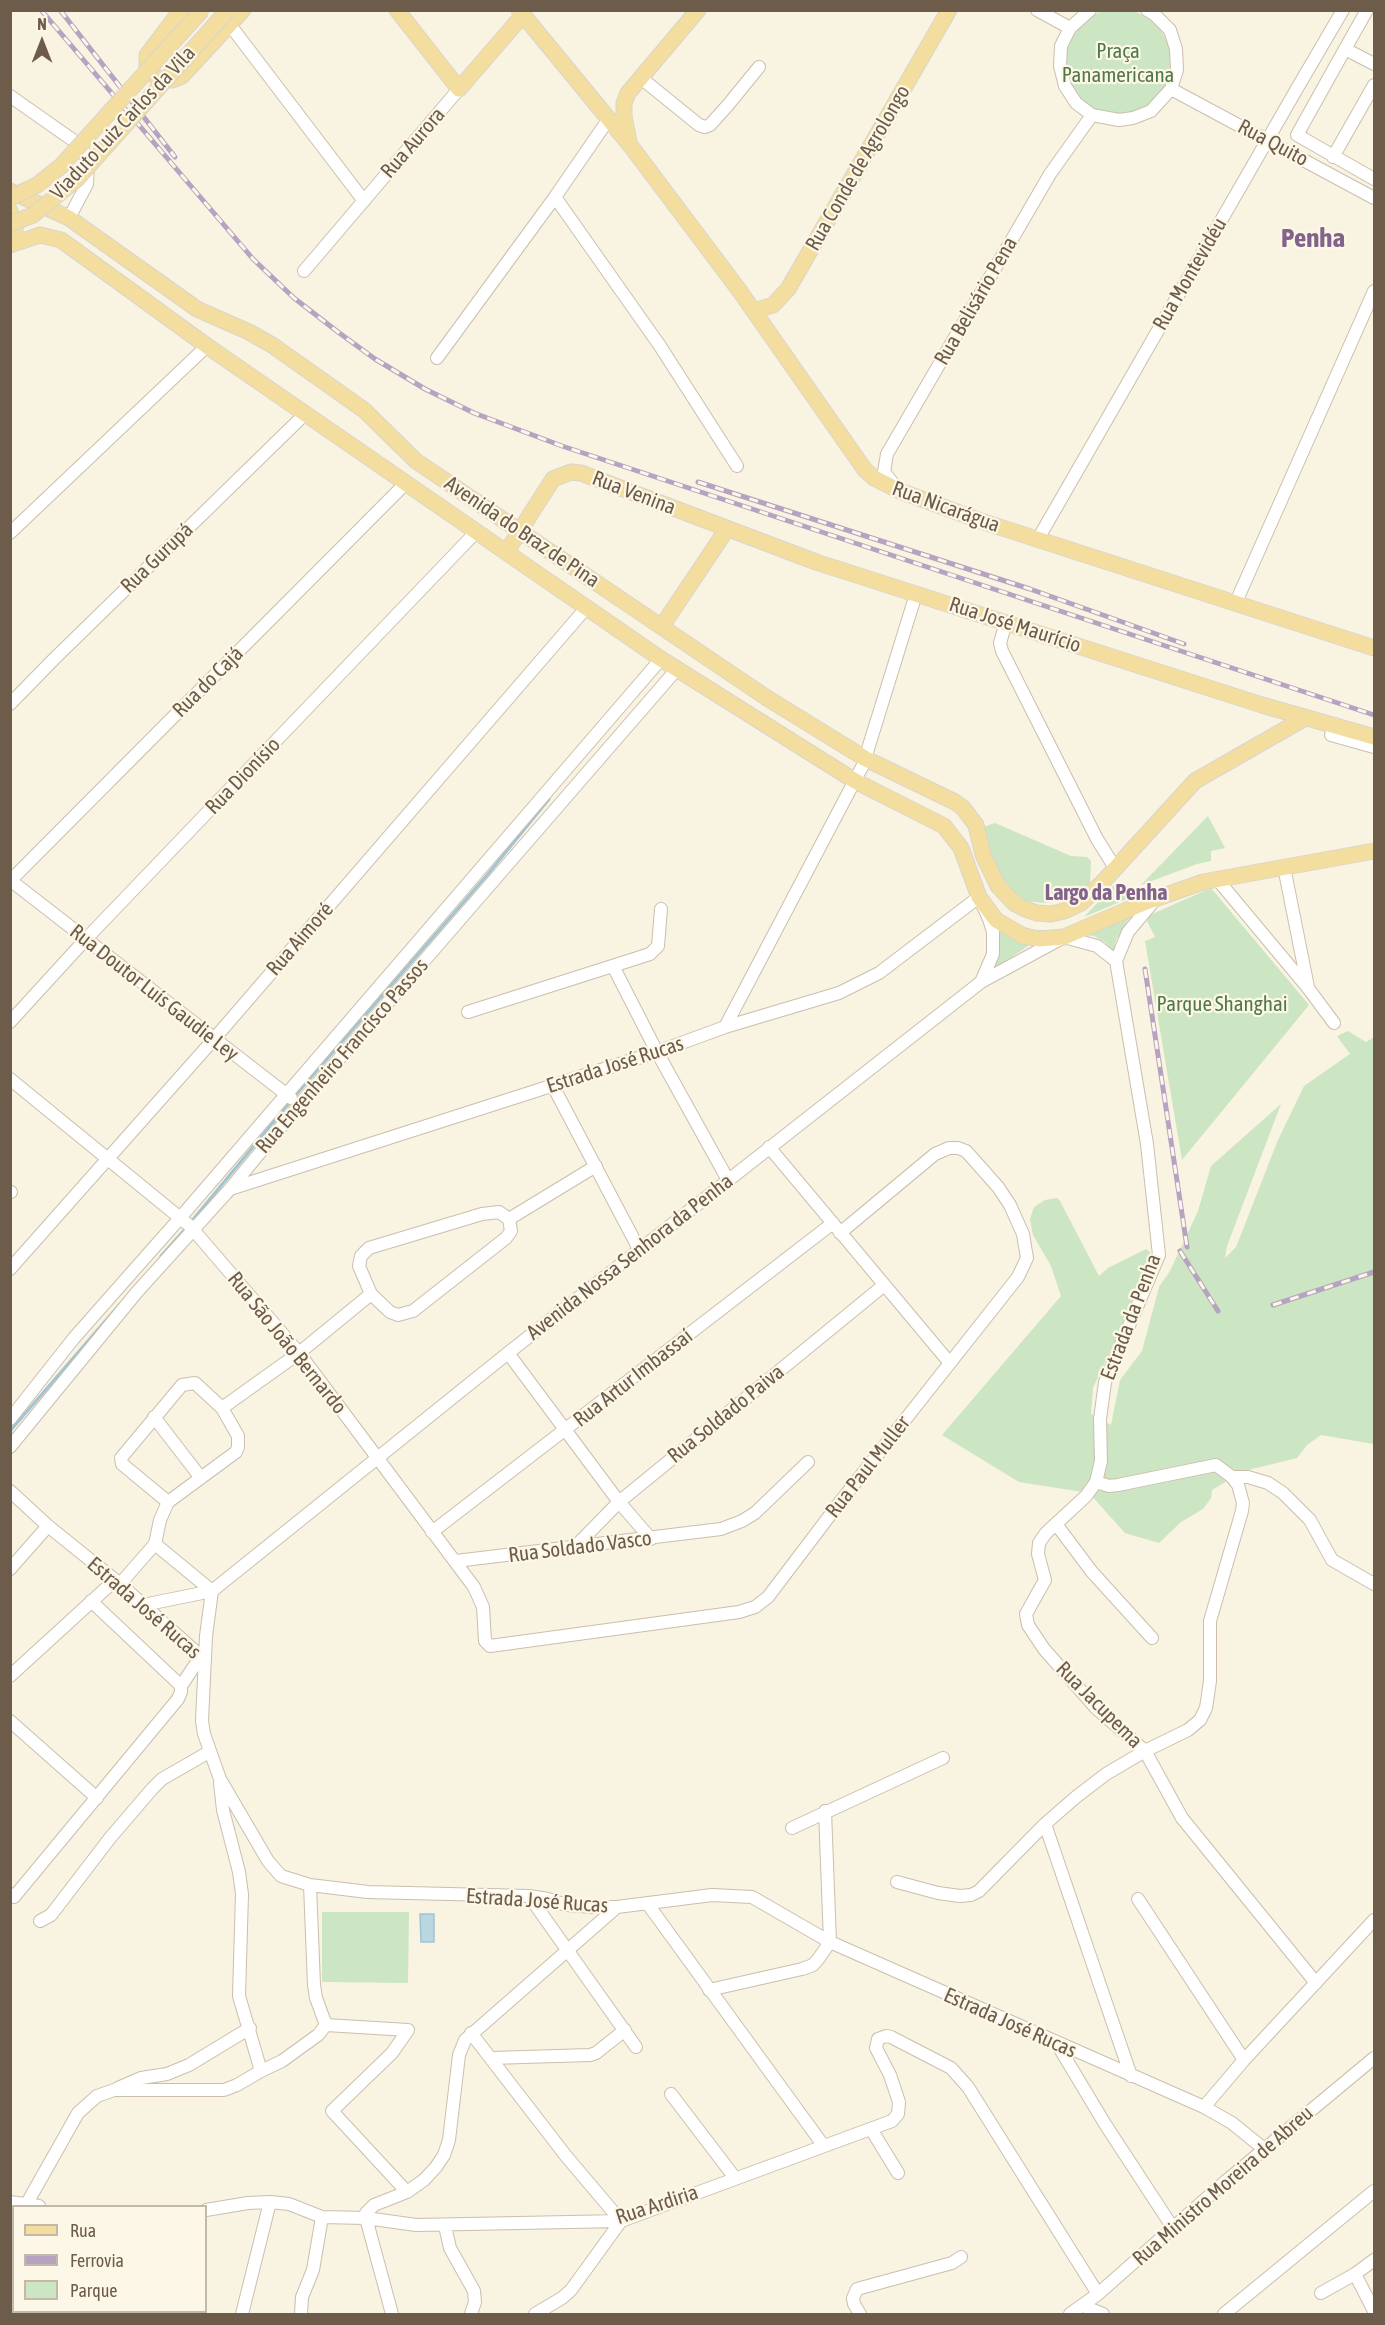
<!DOCTYPE html>
<html>
<head>
<meta charset="utf-8">
<style>
  body { margin:0 }
  #map { position:relative; width:1385px; height:2325px; overflow:hidden; background:#f9f3e2; font-family:"Asap Condensed",sans-serif }
  canvas { display:block }
  .frame { position:absolute; inset:0; border:12px solid #6e5c4b; pointer-events:none }
  .legend { position:absolute; left:12px; top:2205px; width:195px; height:108px; box-sizing:border-box; background:#fdf7e7; border:2px solid #c4b9a9; margin:0; padding:8px 10px; list-style:none; font-size:18px; color:#6e5c4b }
  .legend li { display:flex; align-items:center; gap:12px; height:30px }
  .legend b { width:30px; border:2px solid #c4b9a9 }
  .north { position:absolute; left:12px; top:12px; width:60px; height:60px; -webkit-text-stroke:4px #fdf7e7; paint-order:stroke; rotate:0deg; font-size:16px; font-weight:700; line-height:24px; text-align:center; color:#6e5c4b }
  .north::after { content:''; display:block; margin:auto; width:21px; height:27px; background:#6e5c4b; clip-path:polygon(50% 0,100% 100%,50% 72%,0 100%) }
</style>
</head>
<body>
<div id="map">
<canvas width="1385" height="2325"></canvas>
<div class="frame"></div>
<ul class="legend">
<li><b style="height:8px;background:#f3de9f"></b>Rua</li>
<li><b style="height:8px;background:#b6a2c1"></b>Ferrovia</li>
<li><b style="height:16px;background:#cce5c2"></b>Parque</li>
</ul>
<div class="north">N</div>
</div>
<script>
const c = document.querySelector('canvas').getContext('2d');
c.lineJoin = 'round';
function fillPath(path, color) { c.fillStyle = color; c.fill(path, 'evenodd'); }
const poly = rows => new Path2D(rows.map(r => 'M' + r).join(''));
function stroke(path, color, width, dash) { c.strokeStyle = color; c.lineWidth = width; c.lineCap = dash ? 'butt' : 'round'; c.setLineDash(dash || []); c.stroke(path); }
function write(font, color, halo, rows, align = 'center') {
  c.font = font + ' "Asap Condensed",sans-serif'; c.lineWidth = 4.5; c.setLineDash([]); c.textBaseline = 'middle'; c.strokeStyle = halo; c.fillStyle = color; for (const [text, x, y, turn = 0] of rows) {
    c.save(); c.translate(x, y); c.rotate((+turn || 0) * Math.PI / 180); c.textAlign = isNaN(turn) ? turn : align; if (halo) c.strokeText(text, 0, 0); c.fillText(text, 0, 0); c.restore();
  }
}
fillPath(poly([
  '1065 62a53 53 0 1 1 106 0a53 53 0 1 1-106 0Z',
  [1208,816,1225,848,1211,851,1211,861,1197,864,1141,885],
  [995,823,1071,856,1087,857,1091,861,1090,884,1082,893,1066,900,1045,903,1024,901,1008,889,996,872,980,828],
  [1116,883,1127,899,1084,917],
  [1211,888,1309,1005,1182,1160,1145,941,1155,937,1147,921,1150,915],
  [1149,903,1127,921,1116,940,1113,953,1105,942,1094,936,1062,931,1028,946,987,974,1000,915,1015,924,1035,930,1062,931],
  [1348,1031,1366,1042,1374,1037,1374,1444,1321,1435,1307,1445,1297,1458,1244,1471,1212,1490,1211,1498,1203,1509,1181,1522,1159,1543,1125,1533,1089,1493,1019,1482,942,1435,1061,1296,1051,1266,1033,1235,1030,1219,1034,1207,1045,1200,1057,1198,1060,1201,1099,1276,1108,1268,1146,1249,1152,1254,1149,1267,1093,1388,1091,1414,1111,1425,1120,1380,1142,1351,1159,1287,1170,1271,1198,1211,1211,1166,1281,1104,1227,1246,1225,1258,1236,1247,1278,1140,1304,1086,1350,1054,1337,1036],
  [322,1912,409,1912,408,1983,322,1982]
]), '#cce5c2');
const water = poly([
  [434,1914,434,1942,421,1942,420,1914,434,1914]
]);
fillPath(water, '#b9d6e1');
stroke(water, '#a0c4d1', 1.5);
stroke(poly([
  [294,1097,488,874,549,799],
  [191,1222,290,1102],
  [161,1256,187,1227],
  [10,1431,120,1304]
]), '#a0c4d1', 3);
const minor = poly([
  [1037,10,1070,28],
  [1090,10,1070,28,1061,46,1060,66,1065,86,1076,103,1092,115,1119,120,1133,118,1151,111,1171,89,1177,70,1176,49,1170,30,1154,14,1147,10],
  [230,25,364,201],
  [1345,49,1367,10],
  [1374,64,1345,49,1297,135,1374,179],
  [641,78,699,125,705,127,710,125,728,105,759,67],
  [1171,89,1374,198],
  [10,96,77,143,84,152,88,163,87,184,69,218],
  [1333,157,1374,85],
  [555,197,660,346,737,466],
  [304,271,459,89],
  [437,358,555,197,608,120],
  [896,487,884,472,887,454,1050,174,1092,115],
  [10,533,207,346],
  [1038,539,1295,92,1343,10],
  [1236,602,1374,291],
  [1004,629,1000,643,1002,651,1097,839,1115,868],
  [10,704,54,659,305,414],
  [1335,724,1331,735,1374,747],
  [1284,867,1308,987],
  [1217,879,1308,988,1334,1023],
  [10,880,291,1098],
  [10,881,406,483],
  [613,966,657,1052,728,1180],
  [981,982,1064,937,1097,946,1116,961],
  [468,1012,650,954,658,946,661,909],
  [10,1022,85,940,477,531],
  [725,1027,863,765,916,594],
  [10,1079,190,1226,299,1353,474,1587,483,1607,485,1641,490,1646,739,1612,755,1607,768,1597,840,1502,1018,1277,1027,1258,1023,1234,1010,1205,998,1187,966,1151,958,1148,949,1148,935,1154,840,1233],
  [553,1086,640,1251],
  [769,1147,949,1362],
  [10,1192,11,1192],
  [499,1212,509,1219,511,1231,506,1238,413,1311,398,1315,390,1312,371,1294,359,1266,361,1256,369,1248,482,1214,499,1212],
  [509,1219,596,1166],
  [10,1269,214,1039,587,607],
  [508,1353,619,1502,651,1539],
  [222,1408,299,1353,371,1294],
  [154,1417,201,1478],
  [10,1419,74,1338,180,1218,661,659],
  [10,1447,137,1292,230,1189,300,1104,677,669],
  [1232,1477,1248,1477,1268,1483,1283,1493,1310,1520,1332,1560,1374,1584],
  [1096,1482,1086,1496,1046,1533,1039,1543,1038,1554,1045,1580,1026,1614,1028,1625,1044,1649,1096,1708,1145,1751,1182,1818,1316,1983],
  [10,1491,48,1526,120,1584,205,1660],
  [1056,1524,1092,1572,1152,1638],
  [432,1532,833,1223],
  [155,1544,212,1591],
  [574,1548,619,1502,883,1286],
  [456,1561,721,1529,742,1521,755,1513,808,1462],
  [10,1569,48,1526],
  [120,1584,155,1544,160,1520,168,1502,236,1452,238,1447,238,1436,222,1408,195,1383,182,1385,121,1458,122,1464,168,1502],
  [212,1591,206,1636,202,1721,204,1734,220,1779,268,1861,281,1876,310,1885,368,1892,529,1896,548,1899,566,1905,593,1907,617,1907,712,1895,752,1897,830,1942,1204,2107,1232,2123,1264,2149],
  [143,1605,212,1591,508,1353,981,982,993,954,993,932,989,919,979,897,879,973,839,993,725,1027,657,1052,230,1189],
  [10,1676,114,1581],
  [181,1686,201,1656],
  [10,1721,97,1798],
  [1045,1824,1131,2076],
  [792,1828,943,1758],
  [897,1882,938,1893,960,1896,971,1895,979,1891,1045,1824,1076,1797,1106,1774,1145,1751,1188,1730,1200,1720,1206,1708,1210,1681,1210,1621,1242,1511,1243,1503,1238,1485,1232,1477,1216,1465,1118,1485,1109,1486,1096,1482,1101,1461,1100,1419,1105,1382,1159,1255,1147,1144,1116,961,1128,932,1154,901],
  [10,1894,14,1897,178,1699,181,1692,181,1686,177,1682,91,1601],
  [529,1896,636,2047],
  [1138,1899,1244,2060],
  [647,1903,823,2145],
  [40,1921,51,1915,110,1838,152,1789,162,1779,209,1752],
  [709,1990,802,1969,813,1965,819,1958,830,1942,825,1811],
  [326,2025,408,2030],
  [471,2033,566,2156,621,2221],
  [1057,2044,1105,2124,1173,2228],
  [491,2058,590,2055,596,2053,625,2030],
  [261,2071,282,2061,318,2035,326,2025,316,1998,314,1985,310,1885],
  [118,2088,141,2078,167,2074,189,2065,250,2028],
  [671,2094,735,2178],
  [1204,2107,1244,2060,1374,1920],
  [871,2129,898,2173],
  [407,2192,332,2111,392,2053,408,2030],
  [10,2202,39,2206],
  [26,2205,78,2113,97,2096,114,2090,224,2090,237,2085,261,2071,239,1996,242,1894,239,1872,223,1810,220,1783],
  [206,2210,248,2203,270,2202,289,2204,322,2217,366,2218,416,2225,621,2221,892,2121,898,2114,899,2102,890,2075,876,2048,878,2039,886,2036,891,2037,951,2068,968,2087,1098,2294],
  [366,2218,366,2213,374,2205,407,2192,424,2180,436,2167,444,2155,449,2140,459,2055,465,2040,617,1907],
  [366,2218,392,2314],
  [445,2226,450,2248,474,2291,475,2302,471,2314],
  [1355,2274,1374,2311],
  [1321,2293,1355,2274,1374,2260],
  [1083,2306,1103,2314],
  [242,2314,270,2202],
  [301,2314,302,2297,313,2270,322,2217],
  [535,2314,562,2298,571,2290,621,2221],
  [860,2314,854,2304,853,2298,857,2289,952,2263,961,2257],
  [1070,2314,1098,2294,1226,2181,1374,2058],
  [1224,2314,1374,2191]
]);
const major = poly([
  [181,10,147,55,147,67,159,80,172,80,182,76,243,10],
  [397,10,459,89,523,15],
  [519,10,630,145,739,290,865,470,874,478,900,491,981,521,1374,648],
  [629,142,624,116,624,103,628,93,698,10],
  [10,191,69,218,197,309,249,332,272,345,364,410,416,461,767,698,866,759,955,802,963,808,976,825,983,855,998,886,1014,903,1025,909,1037,913,1051,914,1064,911,1081,903,1101,884,1195,781,1305,718],
  [10,211,15,225,15,235],
  [10,245,40,235,61,240,207,346,661,659,855,781,944,826,961,848,979,897,996,920,1023,936,1039,939,1064,937,1141,904,1203,882,1374,851],
  [754,311,773,305,788,289,949,10],
  [507,551,553,479,571,472,581,473,816,562,1262,705,1374,737],
  [662,626,727,529]
]);
stroke(minor, '#cbbead', 14);
stroke(major, '#d9d5d0', 17);
stroke(minor, '#fff', 12);
stroke(major, '#f3de9f', 15);
const rail = poly([
  [41,10,253,259,294,298,338,332,375,359,425,389,474,413,562,446,1374,715],
  [60,10,175,157],
  [698,482,1030,589,1184,644],
  [1145,969,1187,1247],
  [1180,1251,1218,1311],
  [1273,1305,1374,1272]
]);
stroke(rail, '#b6a2c1', 5);
stroke(rail, '#fdf7e7', 3, [9]);
const majorBridge = poly([
  [10,198,37,185,61,166,202,10],
  [10,224,33,215,76,180,228,10]
]);
stroke(majorBridge, '#d9d5d0', 17, []);
stroke(majorBridge, '#f3de9f', 15);
write('21px', '#507947', '#fdf7e7', [
  ["Praça",1118,51],
  ["Panamericana",1118,75],
  ["Parque Shanghai",1222,1004]
]);
write('21px', '#6e5c4b', '#fdf7e7', [
  ["Viaduto Luiz Carlos da Vila",123,123,-47],
  ["Rua Aurora",413,143,-49],
  ["Rua Quito",1273,143,28],
  ["Rua Conde de Agrolongo",858,168,-60],
  ["Rua Montevidéu",1190,274,-60],
  ["Rua Belisário Pena",976,301,-60],
  ["Rua Venina",634,493,21],
  ["Rua Nicarágua",946,507,20],
  ["Avenida do Braz de Pina",522,532,34],
  ["Rua Gurupá",157,558,-44],
  ["Rua José Maurício",1015,625,18],
  ["Rua do Cajá",208,682,-45],
  ["Rua Dionísio",243,776,-46],
  ["Rua Aimoré",300,939,-49],
  ["Rua Doutor Luís Gaudie Ley",154,993,38],
  ["Rua Engenheiro Francisco Passos",342,1056,-49],
  ["Estrada José Rucas",615,1065,-18],
  ["Avenida Nossa Senhora da Penha",630,1257,-38],
  ["Estrada da Penha",1131,1317,-69],
  ["Rua São João Bernardo",287,1343,51],
  ["Rua Artur Imbassaí",633,1378,-38],
  ["Rua Soldado Paiva",726,1414,-39],
  ["Rua Paul Muller",868,1467,-52],
  ["Rua Soldado Vasco",580,1547,-7],
  ["Estrada José Rucas",144,1608,41],
  ["Rua Jacupema",1099,1705,45],
  ["Estrada José Rucas",537,1901,4],
  ["Estrada José Rucas",1010,2023,24],
  ["Rua Ministro Moreira de Abreu",1223,2186,-41],
  ["Rua Ardiria",657,2205,-18]
]);
write('bold 22px', '#82638b', '#fdf7e7', [
  ["Largo da Penha",1106,893]
]);
write('bold 27px', '#82638b', '#fdf7e7', [
  ["Penha",1313,238]
]);
</script>
</body>
</html>
